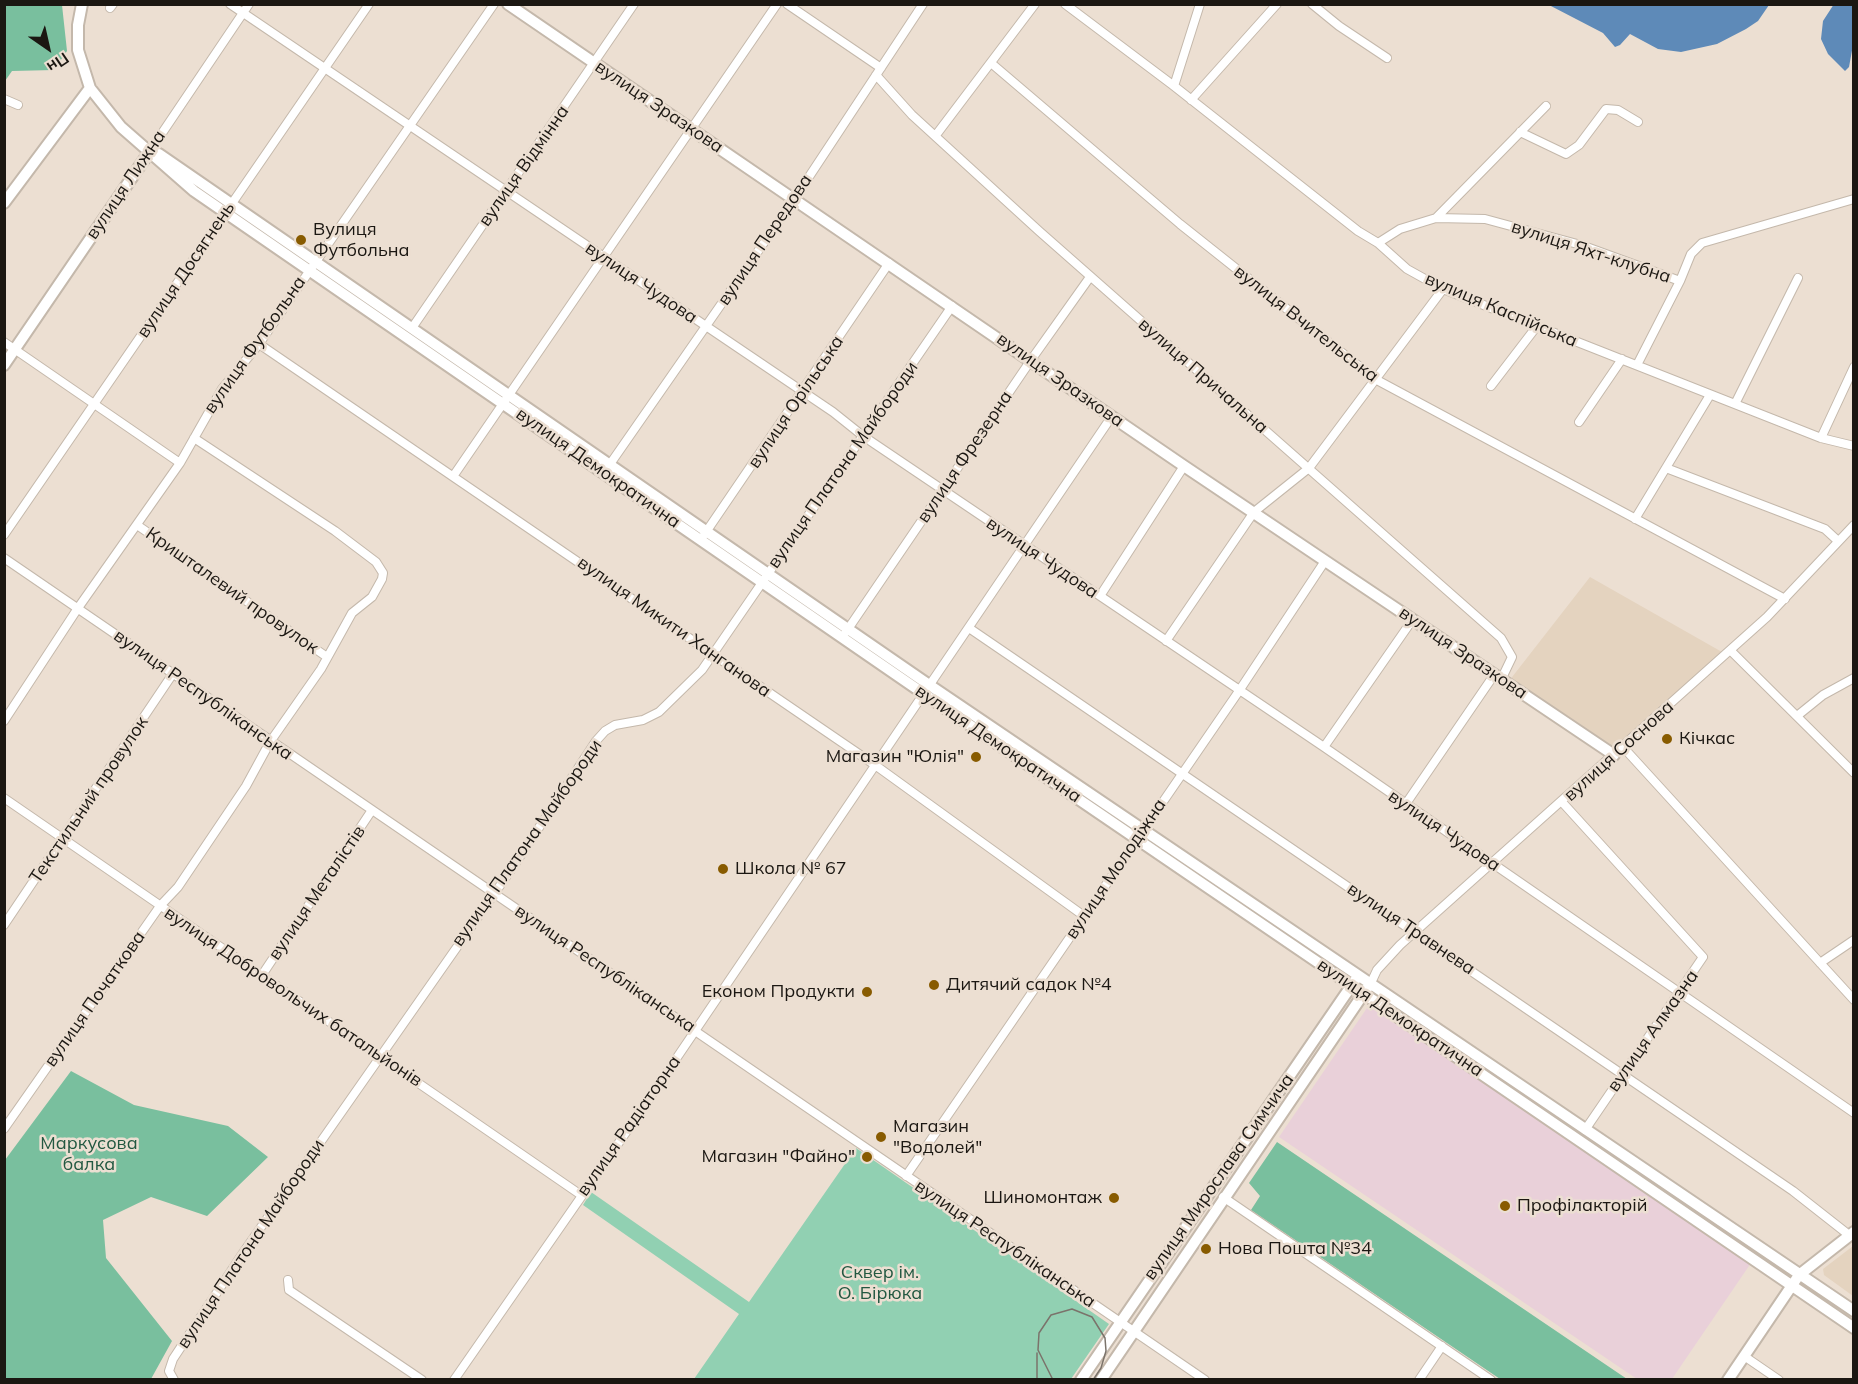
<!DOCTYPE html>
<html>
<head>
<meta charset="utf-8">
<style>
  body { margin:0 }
  #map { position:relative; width:1858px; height:1384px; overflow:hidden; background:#ecdfd2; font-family:Mulish,sans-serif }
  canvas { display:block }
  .frame { position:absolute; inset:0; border:6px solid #1b1712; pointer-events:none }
  .north { position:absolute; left:18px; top:18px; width:60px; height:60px; -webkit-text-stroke:4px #ecdfd2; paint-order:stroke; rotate:146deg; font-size:16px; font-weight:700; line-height:24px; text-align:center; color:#1b1712 }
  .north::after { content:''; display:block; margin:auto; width:21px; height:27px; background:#1b1712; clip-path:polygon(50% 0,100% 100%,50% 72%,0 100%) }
</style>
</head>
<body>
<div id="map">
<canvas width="1858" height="1384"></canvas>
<div class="frame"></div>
<div class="north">Пн</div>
</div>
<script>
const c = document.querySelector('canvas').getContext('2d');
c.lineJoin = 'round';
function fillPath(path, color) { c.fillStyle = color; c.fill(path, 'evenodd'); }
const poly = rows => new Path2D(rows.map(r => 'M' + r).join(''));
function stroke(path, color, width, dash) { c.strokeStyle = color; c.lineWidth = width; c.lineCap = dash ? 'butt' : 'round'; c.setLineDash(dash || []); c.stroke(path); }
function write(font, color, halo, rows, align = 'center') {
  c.font = font + ' Mulish,sans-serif'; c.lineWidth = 5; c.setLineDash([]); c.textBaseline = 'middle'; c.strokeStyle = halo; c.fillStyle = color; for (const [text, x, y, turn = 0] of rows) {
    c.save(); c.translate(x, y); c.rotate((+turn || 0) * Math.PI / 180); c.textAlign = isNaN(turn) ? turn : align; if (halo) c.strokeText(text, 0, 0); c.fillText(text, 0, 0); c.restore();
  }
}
fillPath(poly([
  [1590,577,1722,652,1614,750,1509,681],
  [1853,1246,1853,1296,1824,1275,1823,1269]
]), '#e4d3bf');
fillPath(poly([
  [1369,1005,1751,1263,1672,1379,1637,1379,1279,1137]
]), '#e9d0d9');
fillPath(poly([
  [856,1148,1109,1324,1071,1379,694,1379,739,1314,583,1205,591,1192,749,1302]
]), '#91d0b2');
fillPath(poly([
  [5,4,62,5,67,51,54,70,12,71,5,81],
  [71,1071,134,1105,228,1126,268,1157,207,1216,151,1197,103,1220,106,1258,172,1341,151,1379,5,1379,5,1160],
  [1277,1142,1627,1379,1500,1379,1251,1210,1260,1196,1249,1183]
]), '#79bf9e');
fillPath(poly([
  [1834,4,1853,5,1853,45,1849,67,1845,71,1828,54,1821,39,1823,21],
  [1549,5,1769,5,1758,21,1746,29,1717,44,1681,52,1658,49,1630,34,1620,45,1615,47,1603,33]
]), '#5e8ab8');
const street = poly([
  [230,4,833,412,863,436,1324,747,1854,1113],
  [787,4,881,68],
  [1065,4,1174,86,1358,231,1378,243,1407,269,1443,289,1821,438,1854,446],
  [1312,4,1339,26,1387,58],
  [110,8,113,4],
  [991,63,1180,224,1375,379,1785,599],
  [876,75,912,115,1039,231,1501,638,1512,657,1501,680],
  [1174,86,1200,4],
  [4,99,18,105],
  [1191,100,1277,4],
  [1520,132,1566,154,1579,145,1606,109,1618,110,1638,122],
  [936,135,1035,4],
  [150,151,249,4],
  [1436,218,1546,106],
  [1378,243,1400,229,1436,218,1485,219,1581,245,1680,281,1691,254,1702,243,1854,199],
  [412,328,634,4],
  [4,342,180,463],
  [259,344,875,765,1084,916],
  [1637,365,1680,281],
  [1491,386,1537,326],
  [1736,402,1798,278],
  [1579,422,1622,359],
  [1821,438,1854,367],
  [608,467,795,198,923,4],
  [1666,468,1825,529,1838,541],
  [454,475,777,4],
  [1635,519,1710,395],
  [137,525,327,657],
  [4,535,369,4],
  [704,535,889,263],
  [4,558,1205,1380],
  [1100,596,1184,466],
  [969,628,1793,1191,1849,1235],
  [846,632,1031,360,1090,277],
  [1166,641,1254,512,1309,468,1443,289],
  [1730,650,1854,773],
  [1797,716,1823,695,1854,678],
  [4,721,78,608,180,463,222,389,259,344,494,4],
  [1324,747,1413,619],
  [1623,747,1854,1000],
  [4,798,581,1195],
  [1562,802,1703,957,1585,1130],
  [1405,805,1494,675],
  [4,925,172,675],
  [1820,963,1854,940],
  [262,975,372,810],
  [1370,985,1377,970,1400,945,1767,617,1854,525],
  [4,1129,160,906,178,887,246,786,270,742,321,669,352,613,372,597,382,579,383,573,376,562,335,531,194,438],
  [906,1176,1239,691,1325,561],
  [1223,1197,1491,1380],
  [288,1280,289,1290,422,1380],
  [1744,1356,1779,1380],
  [174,1380,169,1371,173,1359,245,1250,513,867,596,741,605,731,615,725,643,720,659,712,702,670,952,306],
  [454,1380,638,1115,1112,416],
  [1419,1380,1442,1346]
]);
const secondary = poly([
  [82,4,78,25,78,50,90,88,121,127,194,191,914,687,1854,1328],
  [508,4,1184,466,1614,755],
  [159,154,922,680,1854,1311],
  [4,203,90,88],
  [4,365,150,151],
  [1081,1380,1356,979],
  [1101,1380,1368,987],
  [1728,1380,1799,1275,1854,1232]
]);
stroke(street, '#c4b8ab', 10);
stroke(secondary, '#c4b8ab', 14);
stroke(street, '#fff', 8);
stroke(secondary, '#fff', 10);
stroke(poly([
  [1037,1380,1037,1353],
  [1053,1380,1038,1350,1039,1333,1051,1315,1072,1309,1092,1317,1105,1338,1106,1351,1101,1368,1093,1380]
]), '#7b736b', 1.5);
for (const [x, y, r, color] of [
  [301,240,6,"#885b00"],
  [1667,739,6,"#885b00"],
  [976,757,6,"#885b00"],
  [723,869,6,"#885b00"],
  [934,985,6,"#885b00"],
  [867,992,6,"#885b00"],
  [881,1137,6,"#885b00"],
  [867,1157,6,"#885b00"],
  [1114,1198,6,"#885b00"],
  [1505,1206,6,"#885b00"],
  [1206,1249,6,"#885b00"]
]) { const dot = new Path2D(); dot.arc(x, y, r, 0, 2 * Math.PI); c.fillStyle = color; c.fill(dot); stroke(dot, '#ecdfd2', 2); }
write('18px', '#1b1712', '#ecdfd2', [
  ["вулиця Зразкова",659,107,34],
  ["вулиця Відмінна",524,166,-55],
  ["вулиця Лижна",126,185,-56],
  ["вулиця Передова",765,240,-56],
  ["вулиця Яхт-клубна",1591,252,18],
  ["вулиця Досягнень",186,270,-56],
  ["вулиця Чудова",641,283,34],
  ["вулиця Каспійська",1501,310,23],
  ["вулиця Вчительська",1306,324,38],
  ["вулиця Футбольна",255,345,-55],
  ["вулиця Причальна",1203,376,41],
  ["вулиця Зразкова",1060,380,35],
  ["вулиця Орільська",796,402,-56],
  ["вулиця Фрезерна",965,457,-56],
  ["вулиця Платона Майбороди",843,465,-55],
  ["вулиця Демократична",598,468,35],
  ["вулиця Чудова",1042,558,34],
  ["Кришталевий провулок",232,591,35],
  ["вулиця Микити Ханганова",674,627,35],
  ["вулиця Зразкова",1463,653,34],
  ["вулиця Республіканська",203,695,35],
  ["вулиця Демократична",998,744,34],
  ["вулиця Соснова",1619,751,-42],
  ["Текстильний провулок",89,800,-56],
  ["вулиця Чудова",1444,831,34],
  ["вулиця Платона Майбороди",527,843,-55],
  ["вулиця Молодіжна",1116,869,-56],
  ["вулиця Металістів",317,893,-56],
  ["вулиця Травнева",1411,929,34],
  ["вулиця Республіканська",605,969,34],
  ["вулиця Добровольчих батальйонів",293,997,34],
  ["вулиця Початкова",95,999,-55],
  ["вулиця Демократична",1400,1018,34],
  ["вулиця Алмазна",1653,1031,-55],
  ["вулиця Радіаторна",629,1126,-55],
  ["вулиця Мирослава Симчича",1219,1177,-55],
  ["вулиця Платона Майбороди",251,1244,-56],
  ["вулиця Республіканська",1005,1244,34]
]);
write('18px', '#1b1712', '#ecdfd2', [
  ["Вулиця",313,230],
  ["Футбольна",313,251],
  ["Кічкас",1679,739],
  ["Магазин \"Юлія\"",964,757,"right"],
  ["Школа № 67",735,869],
  ["Дитячий садок №4",946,985],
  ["Економ Продукти",855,992,"right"],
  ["Магазин",893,1127],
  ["\"Водолей\"",893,1148],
  ["Магазин \"Файно\"",855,1157,"right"],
  ["Шиномонтаж",1102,1198,"right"],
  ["Профілакторій",1517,1206],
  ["Нова Пошта №34",1218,1249]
], 'left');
write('18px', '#225841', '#ecdfd2', [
  ["Маркусова",89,1144],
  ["балка",89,1165],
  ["Сквер ім.",880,1273],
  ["О. Бірюка",880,1294]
]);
</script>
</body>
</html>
